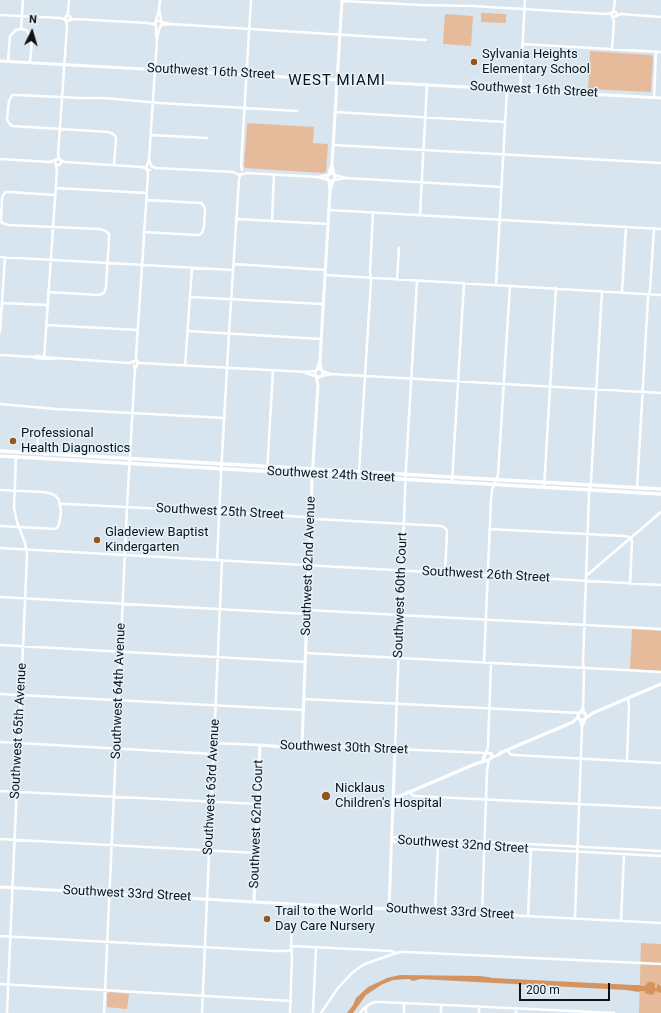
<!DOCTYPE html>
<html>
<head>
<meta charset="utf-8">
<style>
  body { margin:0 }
  #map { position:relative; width:661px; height:1013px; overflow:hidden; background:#d8e5ee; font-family:Roboto,sans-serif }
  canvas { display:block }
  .north { position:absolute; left:12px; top:12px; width:40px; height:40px; -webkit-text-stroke:3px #e5f3fc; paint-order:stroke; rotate:5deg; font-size:11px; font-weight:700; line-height:16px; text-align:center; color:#0d1215 }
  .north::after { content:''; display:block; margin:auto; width:14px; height:18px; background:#0d1215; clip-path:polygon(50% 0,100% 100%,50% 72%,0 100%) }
  .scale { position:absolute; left:519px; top:983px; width:91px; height:18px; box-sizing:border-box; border:2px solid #0d1215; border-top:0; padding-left:5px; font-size:12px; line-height:14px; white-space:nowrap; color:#0d1215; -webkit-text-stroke:3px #e5f3fc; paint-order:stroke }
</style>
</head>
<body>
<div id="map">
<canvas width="661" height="1013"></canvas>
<div class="north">N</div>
<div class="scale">200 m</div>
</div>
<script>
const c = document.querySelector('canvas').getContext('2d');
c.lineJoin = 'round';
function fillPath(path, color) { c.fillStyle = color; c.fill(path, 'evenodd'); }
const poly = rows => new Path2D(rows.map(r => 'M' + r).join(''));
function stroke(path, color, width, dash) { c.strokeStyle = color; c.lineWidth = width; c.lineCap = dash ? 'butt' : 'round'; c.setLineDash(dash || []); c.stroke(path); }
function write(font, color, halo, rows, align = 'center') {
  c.font = font + ' Roboto,sans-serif'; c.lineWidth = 3; c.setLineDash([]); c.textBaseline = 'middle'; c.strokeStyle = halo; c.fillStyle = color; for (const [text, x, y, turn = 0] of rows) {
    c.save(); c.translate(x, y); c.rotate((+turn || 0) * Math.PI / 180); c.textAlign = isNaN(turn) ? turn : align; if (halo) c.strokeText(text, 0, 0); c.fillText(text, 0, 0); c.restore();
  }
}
fillPath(poly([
  [481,13,506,14,506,23,481,22],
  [445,14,473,16,471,46,443,44],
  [590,51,651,55,653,57,651,91,650,92,588,89],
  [247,123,314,127,313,143,328,144,326,172,322,173,245,168,244,166],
  [632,629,661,631,661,671,630,669],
  [641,943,661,944,661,1013,639,1013],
  [109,992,129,994,127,1009,107,1007,107,994]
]), '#e6bb9b');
fillPath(poly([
  [400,975,480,976,488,977,492,978,634,985,639,985,641,986,645,986,648,982,652,982,655,983,655,988,657,988,657,984,661,986,661,993,655,991,654,994,651,995,645,993,645,991,640,991,639,992,626,990,420,979,413,981,409,979,393,980,381,985,366,995,353,1013,347,1013,353,1005,356,998,368,987,387,978]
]), '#d5935f');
stroke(poly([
  [342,1,421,5,473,6,606,14,612,13],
  '611.5 14a2.5 2.5 0 1 1 5 0a2.5 2.5 0 1 1-5 0Z',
  [613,12,614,7,615,0],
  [0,15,61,18,66,20],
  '65.5 18a2.5 2.5 0 1 1 5 0a2.5 2.5 0 1 1-5 0Z',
  [616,16,621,14,661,17],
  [66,17,68,12,69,0],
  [70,20,74,19,148,23,156,25],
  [156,20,159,10,160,0],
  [161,22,171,24,426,40],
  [161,25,171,24],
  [21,29,26,30,31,37,32,41,30,62],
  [21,29,23,0],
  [157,39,156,36,156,26,155,23,157,21,160,21],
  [522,44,661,52],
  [612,49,614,21,612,16],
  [8,61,10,36,16,30,21,29],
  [520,90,525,0],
  [654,98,656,51],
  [335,112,505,122],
  [151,135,207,138],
  [333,145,661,163],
  [0,159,50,162,55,160],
  '55 162a3 3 0 1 1 6 0a3 3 0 1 1-6 0Z',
  [60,160,58,155,67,26,66,20],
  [60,160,65,162,142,167,147,169],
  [149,160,146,167,148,170,150,170],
  [114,165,116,140,116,137,113,134,109,132,12,126,9,123,7,119,9,101,11,97,13,95,18,95,80,98,103,98,160,103,297,111],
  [151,165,149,160,157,39,159,29,162,24,159,10],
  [151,166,156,168,233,172,239,175,247,173,318,177,327,175],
  [242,170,241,165,251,0],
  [335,175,346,178,502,187],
  [318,177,328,180],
  [334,180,346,178],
  [56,188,147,193],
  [329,210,661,229],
  [420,215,427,84],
  [237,219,328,224],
  [272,221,274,174],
  [144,232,196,235,199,235,202,233,204,227,205,209,203,205,201,203,147,200],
  [0,257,233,270],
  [234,264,325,270],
  [325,275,661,295],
  [397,280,399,248],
  [417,281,406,468,395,749,486,753],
  [496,285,507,89],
  [48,292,99,295,104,293,106,287,109,238,109,234,106,231,100,229,8,225,2,223,1,220,2,198,4,194,6,192,10,192,55,195],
  [622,292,626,227],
  [190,297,323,304],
  [2,303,47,305],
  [46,325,138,330],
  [187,331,321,339],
  [0,332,5,257],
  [0,355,34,357,35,358,53,359,56,358,129,363,135,361,137,362],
  [34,357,36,356,55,358],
  [44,359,57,170,56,164],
  [137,362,141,363,306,372,315,371],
  [185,366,192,268],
  [135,369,138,363,136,357,148,175,147,169],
  [322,371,331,374,661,393],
  [306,373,315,376],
  [322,376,331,374],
  [0,404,56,409,225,418],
  [37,454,38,436],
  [267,472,273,371],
  [359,472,371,281,370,272,373,212],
  [452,482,464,283],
  [544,488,556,288],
  [637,489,648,298,650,290,654,228],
  [0,490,44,492,52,494,56,496,59,500,61,512,59,524,58,527,55,529,0,526],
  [60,504,67,504,222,512,305,517,316,519,442,526,446,529,447,532,445,573],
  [489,529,624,536,629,537,631,538,632,541,630,584],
  [0,548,661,585],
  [217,561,221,474,229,333,239,179,241,174],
  [586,576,661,512],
  [0,597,307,614],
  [307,610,661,629],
  [0,645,305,662],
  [306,653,661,672],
  [484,662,491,500,492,490,498,475,510,286],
  [0,694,304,710],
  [304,699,580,713],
  [583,707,584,672,583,663,589,494,591,481,602,291],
  [580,713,583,707,584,713],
  [580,720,582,727],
  [0,742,213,754],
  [214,743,260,745],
  [508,750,510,754,514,755,661,763],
  [486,753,488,747,491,663],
  [627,761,629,706,628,698],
  [0,791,258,804],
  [410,792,412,795,414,796,661,808],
  [0,839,256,853],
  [391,839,395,842,661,856],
  [391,839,395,837,661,851],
  [389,909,661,923],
  [435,912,438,845],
  [482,914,487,770,489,760],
  [528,916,531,850],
  [575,918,582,727,585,720],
  [621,921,624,854],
  [0,936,275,951,285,951,292,950],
  [291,946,391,951,396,953],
  [0,984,291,1001],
  [366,1007,366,1013],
  [7,1013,27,555,25,543,17,522,14,508,16,456],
  [104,1013,127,507,135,369,134,365],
  [202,1013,222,561],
  [290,1013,292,957,291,946,292,927],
  [313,1013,316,947],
  [321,1013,338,988,352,973,363,965,373,961,400,952,406,952,661,964],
  [360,1013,364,1008,370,1004,375,1002,382,1002,614,1013],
  [404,1013,404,1003],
  [441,1013,441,1005],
  [479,1013,479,1006],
  [516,1013,516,1008]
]), '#fff', 2.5);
stroke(poly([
  [0,61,661,98],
  [332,164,333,171,335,178,333,181,328,180,327,178,328,175,331,173,334,174],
  [329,174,332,164,342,0],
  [330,191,333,181],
  '315 373a4 4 0 1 1 8 0a4 4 0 1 1-8 0Z',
  [317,370,320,360],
  [321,370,320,360,330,191,329,181],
  '578 716a4 4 0 1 1 8 0a4 4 0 1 1-8 0Z',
  [586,718,593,713,661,684],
  [302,746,312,479,318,385,316,376],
  [486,753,489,753,492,754,491,758,489,760,486,761,483,759,486,753],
  [491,758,500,754,500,753,573,722,578,717],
  [393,797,400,796,475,764,485,761],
  [0,887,254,902,389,909,395,749,309,745,296,748,260,745,254,902]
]), '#fff', 3);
stroke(poly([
  [0,451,661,489],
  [0,456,661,494]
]), '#fff', 3.5);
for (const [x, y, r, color] of [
  [474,62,4,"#95561e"],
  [13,441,4,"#95561e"],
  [97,540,4,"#95561e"],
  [326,796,5,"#95561e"],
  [267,919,4,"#95561e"]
]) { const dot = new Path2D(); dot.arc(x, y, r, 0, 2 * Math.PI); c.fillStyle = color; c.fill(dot); stroke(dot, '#e5f3fc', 1.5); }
write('13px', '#0d1215', '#e5f3fc', [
  ["Sylvania Heights",482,55],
  ["Elementary School",482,70],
  ["Professional",21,434],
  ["Health Diagnostics",21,449],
  ["Gladeview Baptist",105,533],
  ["Kindergarten",105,548],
  ["Nicklaus",335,789],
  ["Children's Hospital",335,804],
  ["Trail to the World",275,912],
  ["Day Care Nursery",275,927]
], 'left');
write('13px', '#0d1215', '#e5f3fc', [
  ["Southwest 16th Street",211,72,3],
  ["Southwest 16th Street",534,90,3],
  ["Southwest 24th Street",331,475,3],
  ["Southwest 25th Street",220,512,3],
  ["Southwest 62nd Avenue",309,566,-88],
  ["Southwest 26th Street",486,575,3],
  ["Southwest 60th Court",401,595,-88],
  ["Southwest 64th Avenue",119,691,-88],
  ["Southwest 65th Avenue",19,731,-87],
  ["Southwest 30th Street",344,748,2],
  ["Southwest 63rd Avenue",212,787,-87],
  ["Southwest 62nd Court",257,824,-88],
  ["Southwest 32nd Street",463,845,4],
  ["Southwest 33rd Street",127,894,3],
  ["Southwest 33rd Street",450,912,3]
]);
c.letterSpacing = '1px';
write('15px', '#0d1215', '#e5f3fc', [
  ["WEST MIAMI",337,81]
]);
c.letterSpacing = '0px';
</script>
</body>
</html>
